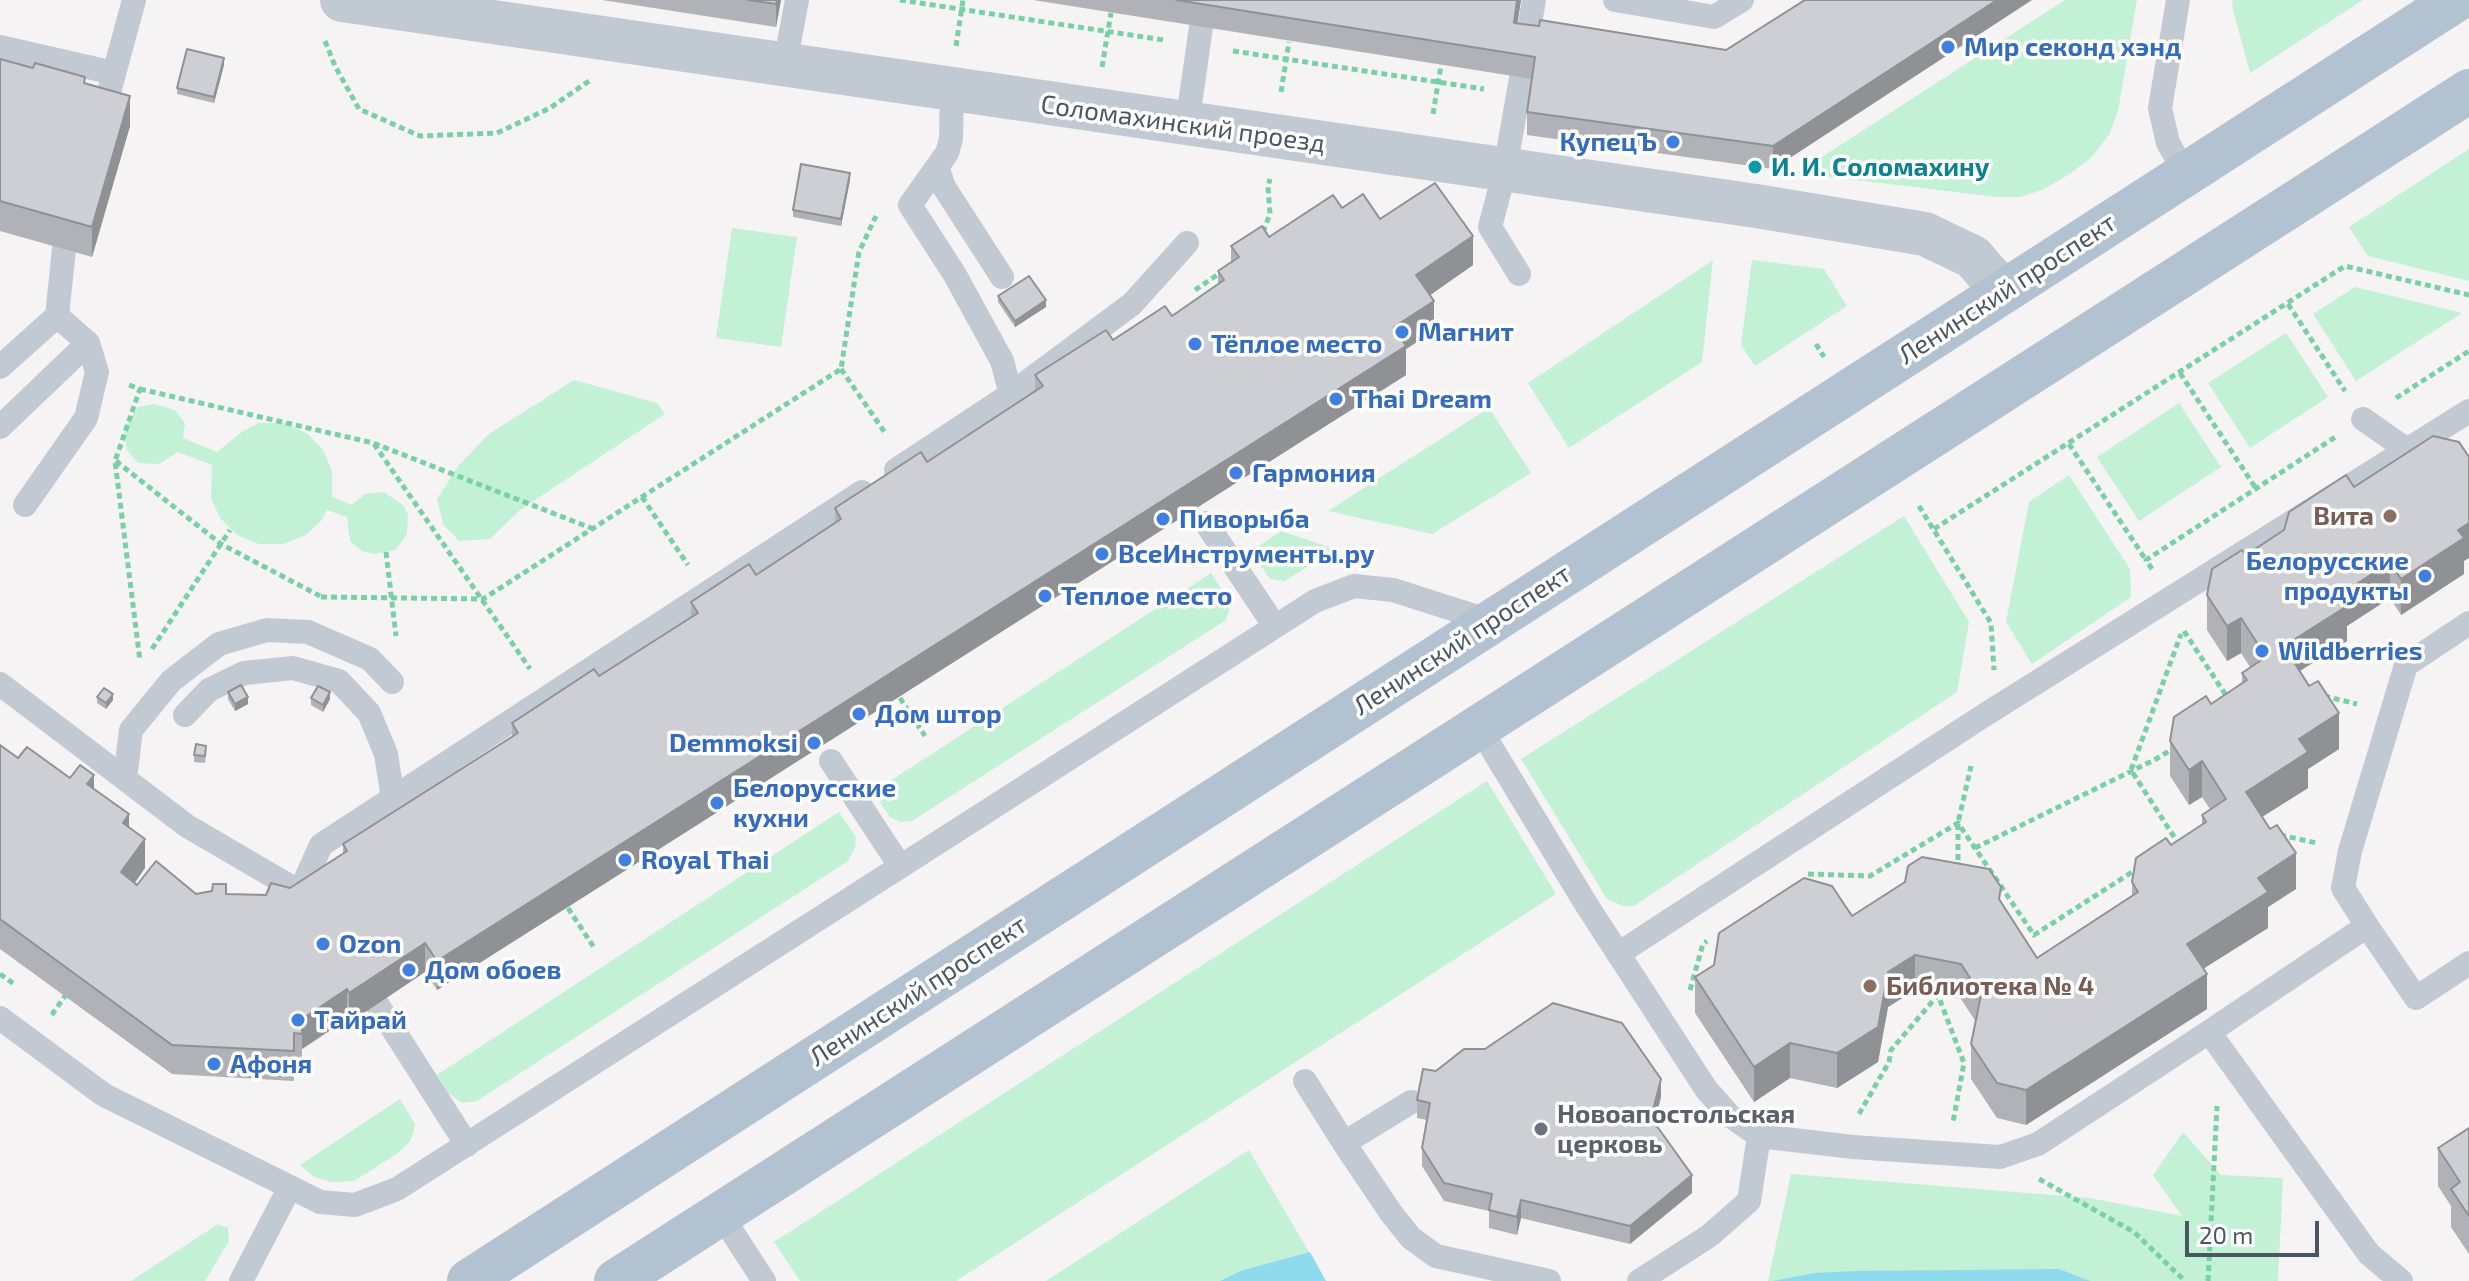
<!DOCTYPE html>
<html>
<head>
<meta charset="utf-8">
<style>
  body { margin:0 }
  #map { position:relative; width:2469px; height:1281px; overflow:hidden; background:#f5f3f3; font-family:"Exo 2",sans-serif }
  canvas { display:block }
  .scale { position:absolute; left:2185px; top:1221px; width:134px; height:36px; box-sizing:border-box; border:4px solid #4a5661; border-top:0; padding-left:10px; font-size:24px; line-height:28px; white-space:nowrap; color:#4a5661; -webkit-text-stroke:6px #fff; paint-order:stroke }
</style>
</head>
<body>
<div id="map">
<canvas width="2469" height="1281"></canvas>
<div class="scale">20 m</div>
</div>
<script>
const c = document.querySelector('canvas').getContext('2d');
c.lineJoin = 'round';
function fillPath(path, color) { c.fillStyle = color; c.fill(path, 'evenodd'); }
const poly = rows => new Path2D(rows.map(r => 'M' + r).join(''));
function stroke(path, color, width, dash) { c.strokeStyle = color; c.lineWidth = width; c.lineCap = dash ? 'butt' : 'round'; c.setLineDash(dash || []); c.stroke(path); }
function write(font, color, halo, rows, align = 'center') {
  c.font = font + ' "Exo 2",sans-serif'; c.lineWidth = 7; c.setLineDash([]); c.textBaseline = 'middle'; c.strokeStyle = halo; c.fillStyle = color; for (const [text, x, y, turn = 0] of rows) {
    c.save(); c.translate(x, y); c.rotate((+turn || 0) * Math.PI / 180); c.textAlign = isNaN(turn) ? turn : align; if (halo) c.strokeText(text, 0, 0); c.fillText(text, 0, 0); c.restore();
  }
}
fillPath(poly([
  [2065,0,2137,0,2118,111,2109,135,2091,158,2068,175,2042,190,2020,197,1997,197,1797,173],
  [2233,0,2363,0,2250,73,2232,6],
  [2469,149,2469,281,2368,256,2349,227],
  [732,228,797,237,781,347,716,338],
  [1713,260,1702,362,1569,448,1528,383],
  [1752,260,1824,269,1847,306,1755,366,1741,345],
  [2355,287,2462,313,2356,381,2313,314],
  [2286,333,2328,397,2250,448,2208,383],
  [574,380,657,403,665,414,520,510,490,539,459,541,443,524,437,499,459,465,489,434],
  [2179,403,2221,467,2139,521,2097,457],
  [154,404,175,410,185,423,183,438,217,452,243,431,259,423,285,423,308,434,323,450,332,471,332,497,352,505,365,494,384,492,404,506,408,515,407,534,395,550,374,554,362,551,350,541,347,517,327,510,321,521,306,535,283,544,259,544,237,535,220,518,211,498,212,465,178,452,159,464,138,463,127,450,124,435,126,425,138,407],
  [1489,408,1531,473,1432,534,1328,511],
  [2069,475,2130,569,2131,597,2032,664,2006,622,2029,502],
  [1904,516,1969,622,1957,692,1634,906,1623,906,1607,899,1521,759],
  [1281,531,1335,549,1285,581,1270,579,1251,551],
  [1211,573,1231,604,1226,620,912,821,900,822,890,817,873,792],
  [1487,781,1556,894,956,1281,800,1281,774,1242],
  [839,812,856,837,855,848,848,861,477,1101,462,1103,449,1094,437,1075],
  [400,1099,415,1124,411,1140,398,1153,354,1181,332,1182,314,1177,300,1165],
  [2183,1132,2221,1175,2283,1178,2278,1281,1768,1281,1791,1174,2090,1198,2182,1216,2153,1175],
  [1249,1150,1326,1281,1046,1281],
  [218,1224,228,1228,229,1241,205,1281,131,1281]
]), '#c3f1d5');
fillPath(poly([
  [1310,1252,1326,1281,1220,1281,1243,1270],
  [2059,1269,2090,1281,1773,1281,1814,1273,1854,1271]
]), '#90daee');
stroke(poly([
  [900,0,1164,40],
  [325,41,335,66,359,109,420,136,497,133,550,108,589,81],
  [956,46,963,0],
  [1233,51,1484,89],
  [1102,67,1111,13],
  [1281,92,1289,42],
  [1433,114,1441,65],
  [1263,232,1270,214,1268,187,1270,179],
  [1195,290,1223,271],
  [2288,304,2345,391],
  [1816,344,1824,357],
  [841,369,886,434],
  [2180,373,2255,487],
  [129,385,140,389,115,461,140,661],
  [140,389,373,443,591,528],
  [2396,398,2469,351],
  [374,444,530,669],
  [2069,444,2146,560],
  [116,461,221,544,320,596],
  [642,497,688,565],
  [1919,506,1991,623,1994,670],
  [1934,529,2345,266,2469,295],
  [386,552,396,636],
  [2152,569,2146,560,2337,436],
  [321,597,483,599,841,369,859,252,876,216],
  [2184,631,2229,700],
  [152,649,230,530],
  [2324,696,2357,704],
  [900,698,925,736],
  [2280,835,2317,843],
  [2176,845,2178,843,2131,770,2181,634],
  [1975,848,2156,759,2174,748],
  [1958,870,1958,823,1971,766],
  [1808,874,1870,876,1958,823,2034,935,2137,869],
  [568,908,595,949],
  [0,974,14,984],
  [1690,990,1703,944,1707,941],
  [55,1014,53,1013,65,996],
  [1859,1114,1889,1062,1891,1050,1938,995,1964,1063,1953,1122],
  [2039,1179,2134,1232,2185,1281],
  [2208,1281,2217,1106]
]), '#7ad0a6', 5, [6, 4]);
stroke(poly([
  [1615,0,1714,17,1742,0],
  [2178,0,2160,108,2168,143,2186,174],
  [0,47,114,73],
  [1526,47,1534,0],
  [785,64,797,0],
  [102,118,134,0],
  [1187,125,1201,27],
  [938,169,944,187,1002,277],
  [1519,274,1490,227,1505,170,1521,78],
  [0,367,57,316,64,249],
  [1011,394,1132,304,1187,243],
  [2363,419,2406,449,2414,461],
  [0,427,88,343],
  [896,470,1011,394,1002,361,955,275,910,205,947,153,951,139,952,89],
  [25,505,86,418,97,372,88,343,57,316],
  [1206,523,1274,625],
  [0,684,187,826,300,892,308,903],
  [185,715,209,690,244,673,293,668,339,681,369,713,386,754,393,799],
  [1479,727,1586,904,1706,1089,1729,1115,1759,1136,1853,1147,2000,1157,2038,1144,2209,1032],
  [831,761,900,866],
  [125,779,131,730,171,681,219,644,267,630,308,632,370,659,392,682],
  [300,892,321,845,862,492],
  [2367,926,2343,888,2350,851,2406,665,2469,623],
  [1618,954,1983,716,2469,411],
  [377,1004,467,1145],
  [0,1018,104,1095,290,1187],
  [1305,1081,1344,1143],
  [1411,1102,1344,1143,1391,1213,1411,1238,1436,1256,1549,1281],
  [720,1213,764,1281],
  [241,1281,290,1187,320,1202,355,1205,397,1189,1315,601,1354,586,1393,590,1490,621],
  [1639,1281,1709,1236,1749,1201,1759,1136],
  [2401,1281,2369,1254,2209,1032,2367,926,2416,998,2469,963]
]), '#c1cad2', 24);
stroke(poly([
  [342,0,1756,206,1925,234,1973,257,2003,292]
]), '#c1cad2', 44);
stroke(poly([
  [469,1281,2456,0],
  [616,1281,2469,91]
]), '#b3c2d1', 44);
fillPath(poly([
  [602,0,781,0,776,27],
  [1033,0,1521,0,1517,23,1726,50,1805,0,1773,169,1527,135,1527,112,1532,79],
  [0,59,85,83,130,126,92,257,0,231],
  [224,65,214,103,177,94,177,88],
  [850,180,841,226,793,217,793,210],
  [1342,208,1380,219,1473,265,1430,295,1434,331,1406,349,1406,375,437,990,425,972,349,1023,347,1019,302,1049,302,1063,294,1063,294,1081,172,1074,0,949,0,745,18,758,94,789,129,827,145,868,135,883,137,885,196,894,226,894,266,895,290,888,343,853,343,844,512,737,512,723,599,676,691,617,691,602,756,575,835,523,835,508,927,462,1035,391,1035,375,1172,316,1218,285,1218,271,1231,262,1231,246,1269,237],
  [998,296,1046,307,1015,327,998,302],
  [2354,487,2464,561,2464,574,2401,615,2390,598,2347,626,2347,641,2300,671,2339,749,2308,769,2308,788,2262,817,2296,889,2268,907,2268,928,2204,968,2207,1009,2026,1125,1997,1118,1971,1079,1971,1044,1976,1022,1961,999,1915,990,1888,1007,1878,1062,1837,1088,1790,1078,1754,1102,1695,1013,1695,977,1852,916,2001,902,2037,958,2132,896,2132,882,2171,845,2202,824,2202,815,2210,809,2202,797,2189,805,2170,776,2170,741,2211,704,2242,683,2242,673,2250,667,2241,653,2227,661,2207,630,2207,595,2246,555],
  [228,692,248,704,235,711,228,699],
  [97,697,113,700,106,709,97,703],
  [311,698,330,699,323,712,311,705],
  [206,752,205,763,194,762,194,755],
  [1485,1049,1661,1097,1654,1123,1692,1193,1630,1244,1521,1218,1517,1235,1489,1228,1489,1211,1444,1201,1422,1166,1422,1148,1427,1120,1417,1118,1417,1100,1436,1071],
  [2469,1128,2469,1254,2451,1227,2451,1206,2438,1186,2438,1148]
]), '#b0b2b7');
fillPath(poly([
  [777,0,781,0,776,27,776,4],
  [1517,0,1521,0,1514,45,1514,23],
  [1997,0,2032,0,1773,169,1773,146],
  [224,58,224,65,214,103,214,97],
  [130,96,130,126,92,257,92,227],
  [850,173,850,180,841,226,841,219],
  [1473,236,1473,265,1416,305,1416,275],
  [1046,300,1046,307,1015,327,1015,321],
  [1434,301,1434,331,1406,349,1406,375,437,990,437,961],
  [2469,523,2469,558,2464,561,2464,574,2401,615,2401,579,2458,530],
  [2390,562,2390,598,2347,626,2347,641,2284,681,2284,646,2340,595],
  [2241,618,2241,653,2227,661,2227,626],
  [330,692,330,699,323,712,323,705],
  [113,694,113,700,106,709,106,703],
  [248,697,248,704,235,711,235,704],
  [2339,713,2339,749,2308,769,2308,788,2246,827,2246,792,2299,739],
  [2202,761,2202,797,2189,805,2189,770],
  [94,775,94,805,87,784],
  [129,814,129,844,123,823],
  [145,839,145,868,121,902,121,872],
  [2296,853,2296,889,2268,907,2268,928,2187,979,2187,944,2258,878],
  [425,943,425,972,349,1023,349,993],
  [1915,955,1915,990,1888,1007,1878,1062,1837,1088,1837,1053,1888,972],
  [2207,974,2207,1009,2026,1125,2026,1090],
  [347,989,347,1019,302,1049,302,1063,302,1019],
  [1790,1043,1790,1078,1754,1102,1754,1067],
  [1661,1079,1661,1097,1651,1136,1651,1118],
  [1692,1175,1692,1193,1630,1244,1630,1226],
  [1521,1200,1521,1218,1517,1235,1517,1217]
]), '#909195');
const building = poly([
  [748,0,777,0,776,4,748,0],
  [1176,0,1517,0,1514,23,1539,26,1540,20,1726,50,1805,0,1997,0,1773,146,1527,112,1535,57,1176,0],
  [187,49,224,58,214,97,177,88,187,49],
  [0,59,33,68,35,63,85,77,84,83,130,96,92,227,0,201,0,59],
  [801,164,850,173,841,219,793,210,801,164],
  [1435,183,1473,236,1416,275,1434,301,1394,327,1406,346,437,961,425,943,349,993,347,989,302,1019,302,1034,294,1033,294,1051,172,1045,0,919,0,745,18,758,27,747,70,778,80,765,94,775,87,784,129,814,123,823,145,839,121,872,137,885,156,861,196,894,212,891,213,884,226,884,226,894,266,895,271,883,290,888,347,851,343,844,518,733,512,723,594,669,599,676,698,613,691,602,749,564,756,575,841,519,835,508,921,452,927,462,1043,386,1035,375,1106,330,1113,340,1165,306,1172,316,1224,280,1218,271,1239,257,1231,246,1262,226,1269,237,1333,195,1342,208,1363,194,1380,219,1435,183],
  [1029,276,1046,300,1015,321,998,296,1029,276],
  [2433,436,2459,442,2469,457,2469,523,2458,530,2464,538,2401,579,2390,562,2340,595,2347,606,2284,646,2309,686,2318,681,2339,713,2299,739,2308,752,2246,792,2270,829,2277,825,2296,853,2258,878,2268,892,2187,944,2207,974,2026,1090,1997,1083,1971,1044,1981,995,1961,964,1915,955,1888,972,1878,1027,1837,1053,1790,1043,1754,1067,1695,977,1714,965,1719,933,1804,878,1832,886,1852,916,1905,882,1908,866,1922,857,1989,869,2001,887,1999,899,2037,958,2138,892,2132,882,2136,858,2166,838,2171,845,2206,822,2202,815,2226,799,2202,761,2189,770,2170,741,2174,717,2206,696,2211,704,2247,680,2242,673,2266,657,2241,618,2227,626,2207,595,2212,569,2242,550,2246,555,2284,530,2289,512,2346,475,2354,487,2433,436],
  [241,685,248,697,235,704,228,692,241,685],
  [318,686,330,692,323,705,311,698,318,686],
  [104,688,113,694,106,703,97,697,104,688],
  [196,744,206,746,205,756,194,755,196,744],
  [1553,1003,1622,1023,1661,1079,1651,1118,1692,1175,1630,1226,1521,1200,1517,1217,1489,1210,1492,1194,1444,1183,1422,1148,1430,1103,1417,1100,1423,1069,1436,1071,1464,1049,1485,1049,1553,1003],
  [2469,1128,2469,1216,2451,1189,2460,1182,2438,1148,2469,1128]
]);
fillPath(building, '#cdcfd5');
stroke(building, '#909195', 2);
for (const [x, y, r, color] of [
  [1948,47,8,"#3f7fe0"],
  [1673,142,8,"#3f7fe0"],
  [1755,167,8,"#0f9aa8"],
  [1402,332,8,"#3f7fe0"],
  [1195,344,8,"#3f7fe0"],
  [1336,399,8,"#3f7fe0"],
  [1236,473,8,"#3f7fe0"],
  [2390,516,8,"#8d6e63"],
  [1163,519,8,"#3f7fe0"],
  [1102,554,8,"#3f7fe0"],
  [2425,576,8,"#3f7fe0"],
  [1045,596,8,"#3f7fe0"],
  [2262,651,8,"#3f7fe0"],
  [859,714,8,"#3f7fe0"],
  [814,743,8,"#3f7fe0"],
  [717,803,8,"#3f7fe0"],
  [625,860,8,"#3f7fe0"],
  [323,944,8,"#3f7fe0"],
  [409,970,8,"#3f7fe0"],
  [1870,986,8,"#8d6e63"],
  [298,1020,8,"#3f7fe0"],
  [214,1064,8,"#3f7fe0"],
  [1541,1129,8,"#6b7280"]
]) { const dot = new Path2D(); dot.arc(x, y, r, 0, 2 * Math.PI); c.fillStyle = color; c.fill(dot); stroke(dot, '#fff', 3); }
write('bold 26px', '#366cbe', '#fff', [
  ["Мир секонд хэнд",1964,47],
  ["КупецЪ",1657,142,"right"],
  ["Магнит",1418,332],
  ["Тёплое место",1211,344],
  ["Thai Dream",1352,399],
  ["Гармония",1252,473],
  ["Пиворыба",1179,519],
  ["ВсеИнструменты.ру",1118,554],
  ["Белорусские",2409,561,"right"],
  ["продукты",2409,591,"right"],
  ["Теплое место",1061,596],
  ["Wildberries",2278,651],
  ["Дом штор",875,714],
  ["Demmoksi",798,743,"right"],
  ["Белорусские",733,788],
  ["кухни",733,818],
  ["Royal Thai",641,860],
  ["Ozon",339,944],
  ["Дом обоев",425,970],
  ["Тайрай",314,1020],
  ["Афоня",230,1064]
], 'left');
write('26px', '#4a5661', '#fff', [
  ["Соломахинский проезд",1183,124,8],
  ["Ленинский проспект",2007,289,-33],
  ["Ленинский проспект",1462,640,-33],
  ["Ленинский проспект",918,991,-33]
]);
write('bold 26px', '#0d838f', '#fff', [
  ["И. И. Соломахину",1771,167]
], 'left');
write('bold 26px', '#785e54', '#fff', [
  ["Вита",2374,516],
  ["Библиотека № 4",1886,986,"left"]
], 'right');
write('bold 26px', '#5b616d', '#fff', [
  ["Новоапостольская",1557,1114],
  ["церковь",1557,1144]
], 'left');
</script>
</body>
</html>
